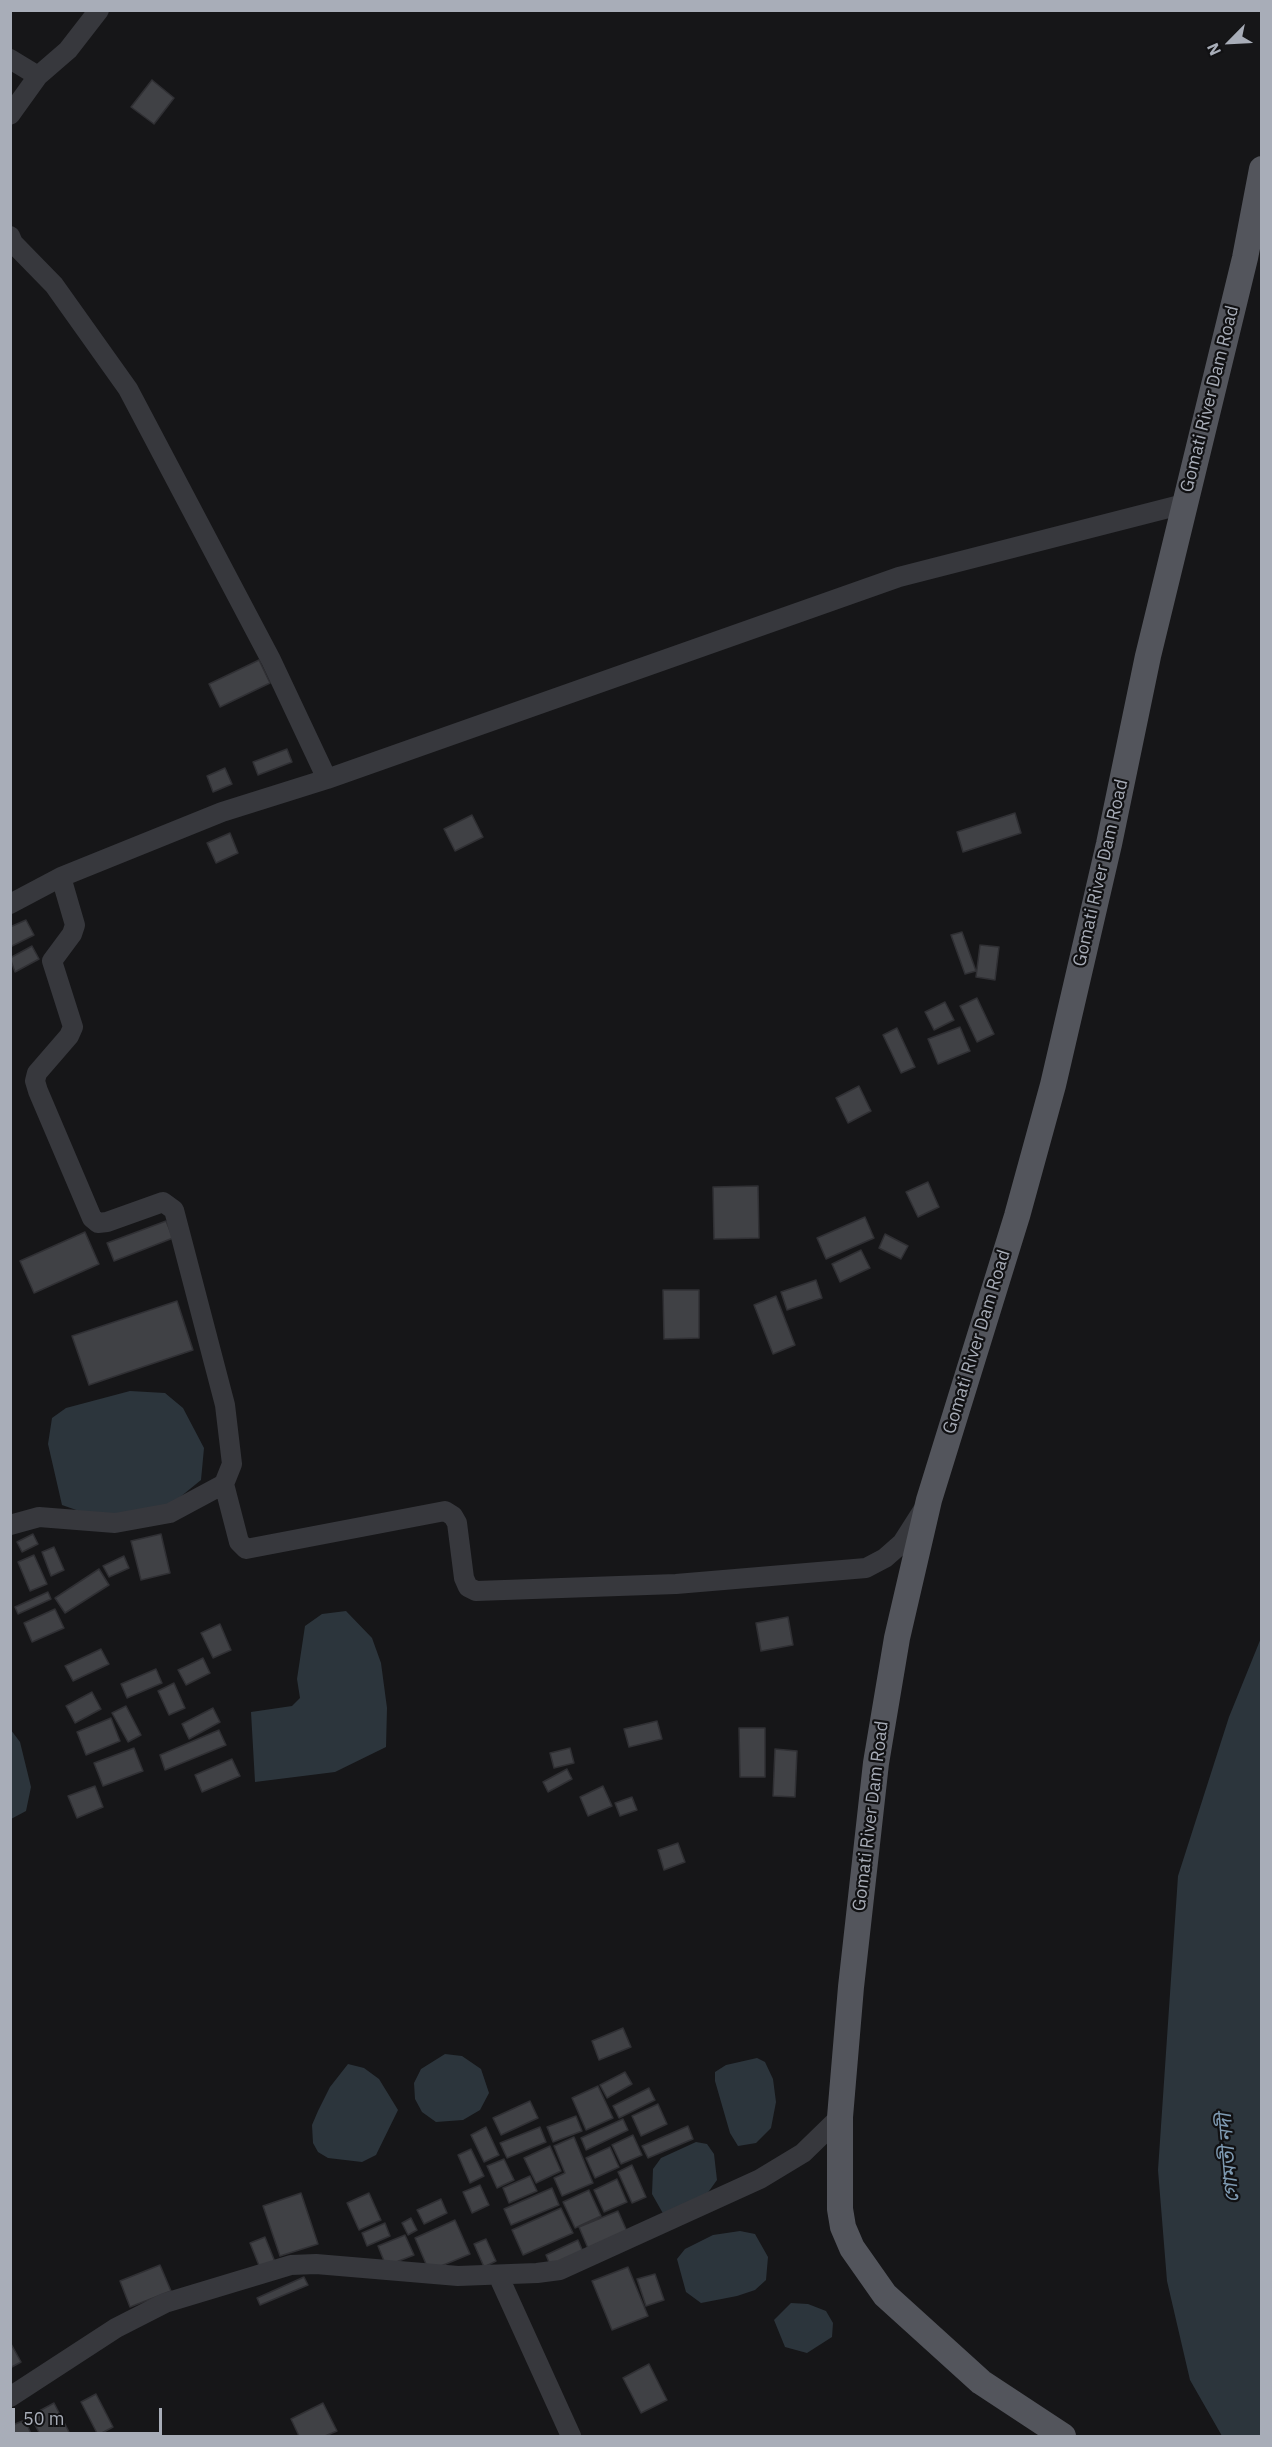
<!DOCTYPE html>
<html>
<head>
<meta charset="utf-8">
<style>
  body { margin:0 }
  #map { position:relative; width:1272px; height:2447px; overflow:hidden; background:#161618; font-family:"IBM Plex Sans",sans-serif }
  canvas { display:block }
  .frame { position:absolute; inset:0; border:12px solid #a8adb8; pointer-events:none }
  .north { position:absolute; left:1200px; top:12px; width:60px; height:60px; -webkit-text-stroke:4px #111113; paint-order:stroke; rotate:246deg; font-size:16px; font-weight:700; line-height:24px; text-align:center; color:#a8adb8 }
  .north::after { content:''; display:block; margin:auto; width:21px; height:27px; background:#a8adb8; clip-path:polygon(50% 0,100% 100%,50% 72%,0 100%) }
  .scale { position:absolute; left:12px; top:2408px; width:150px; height:27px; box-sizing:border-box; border:3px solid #a8adb8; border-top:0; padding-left:8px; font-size:18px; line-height:21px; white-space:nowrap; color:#a8adb8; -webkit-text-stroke:4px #111113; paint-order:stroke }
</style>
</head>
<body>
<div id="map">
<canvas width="1272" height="2447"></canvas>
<div class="frame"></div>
<div class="north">N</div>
<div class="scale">50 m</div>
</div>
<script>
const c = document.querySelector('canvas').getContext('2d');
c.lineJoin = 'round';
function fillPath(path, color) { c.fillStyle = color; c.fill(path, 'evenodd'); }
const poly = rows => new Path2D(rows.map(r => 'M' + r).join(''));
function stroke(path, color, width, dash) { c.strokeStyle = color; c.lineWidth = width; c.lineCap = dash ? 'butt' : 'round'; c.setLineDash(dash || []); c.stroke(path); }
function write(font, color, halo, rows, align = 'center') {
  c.font = font + ' "IBM Plex Sans","Noto Sans Bengali",sans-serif'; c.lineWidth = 4.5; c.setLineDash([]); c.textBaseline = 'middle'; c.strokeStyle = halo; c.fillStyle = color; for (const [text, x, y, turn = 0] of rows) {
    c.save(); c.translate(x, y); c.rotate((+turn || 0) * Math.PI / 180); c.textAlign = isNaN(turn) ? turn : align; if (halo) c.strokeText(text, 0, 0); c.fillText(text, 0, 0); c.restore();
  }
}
fillPath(poly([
  [130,1391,165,1393,183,1408,204,1448,201,1480,174,1502,145,1515,102,1519,62,1505,48,1444,52,1418,66,1408],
  [346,1611,372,1638,381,1663,387,1708,386,1747,335,1772,255,1782,251,1712,292,1706,300,1698,297,1679,305,1626,322,1614],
  [1261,1638,1261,2436,1222,2436,1190,2380,1167,2281,1158,2170,1178,1876,1229,1717],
  [11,1730,20,1742,31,1787,26,1811,11,1819],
  [445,2054,462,2056,481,2069,489,2093,480,2110,463,2120,436,2122,422,2112,415,2099,414,2083,421,2069],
  [757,2058,765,2062,773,2079,776,2102,771,2128,756,2143,738,2146,730,2133,715,2081,715,2072,726,2065],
  [348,2064,364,2068,379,2079,398,2110,376,2155,362,2162,328,2158,318,2152,313,2143,312,2125,318,2111,330,2087],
  [696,2142,707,2144,714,2154,717,2180,704,2198,665,2217,652,2194,653,2169,661,2158],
  [740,2231,755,2234,768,2257,766,2280,755,2290,737,2296,701,2303,686,2292,677,2259,685,2249,713,2235],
  [791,2303,808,2304,826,2311,833,2323,832,2337,807,2353,785,2347,774,2320]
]), '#2c353c');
const building = poly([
  [152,80,174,98,154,124,131,107,152,80],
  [259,660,270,683,220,707,209,684,259,660],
  [287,749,292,762,258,775,253,762,287,749],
  [225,768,232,784,213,792,207,776,225,768],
  [1015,813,1021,833,963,852,957,832,1015,813],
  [472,815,483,837,455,851,444,829,472,815],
  [230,833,238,853,216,863,207,843,230,833],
  [26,920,34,935,10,947,10,927,26,920],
  [962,932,976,971,965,974,951,935,962,932],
  [980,945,999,947,995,980,976,977,980,945],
  [32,946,39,959,15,972,10,958,32,946],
  [977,998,994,1034,977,1042,960,1006,977,998],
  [945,1002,954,1020,934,1030,925,1012,945,1002],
  [960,1027,970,1051,938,1064,928,1039,960,1027],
  [897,1028,915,1067,901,1073,883,1035,897,1028],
  [859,1086,871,1111,848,1123,836,1098,859,1086],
  [928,1182,939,1207,918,1217,906,1192,928,1182],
  [758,1186,759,1238,714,1239,713,1187,758,1186],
  [865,1217,874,1238,826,1259,817,1238,865,1217],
  [166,1221,173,1238,114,1261,107,1243,166,1221],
  [85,1232,99,1264,34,1293,20,1261,85,1232],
  [885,1234,908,1246,901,1259,879,1248,885,1234],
  [861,1250,870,1268,840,1282,832,1264,861,1250],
  [816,1280,822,1298,787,1310,781,1292,816,1280],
  [663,1290,699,1290,699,1338,664,1339,663,1290],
  [776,1296,795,1345,773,1354,754,1305,776,1296],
  [177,1301,193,1350,89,1385,72,1336,177,1301],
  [33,1534,38,1544,22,1552,17,1542,33,1534],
  [161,1534,170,1573,141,1580,131,1541,161,1534],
  [54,1547,64,1570,51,1576,42,1552,54,1547],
  [34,1555,47,1584,30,1591,18,1562,34,1555],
  [124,1556,129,1568,109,1577,103,1566,124,1556],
  [99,1569,109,1585,65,1613,55,1598,99,1569],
  [48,1592,51,1599,18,1614,15,1607,48,1592],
  [55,1609,64,1628,32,1642,24,1623,55,1609],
  [788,1617,793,1645,761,1651,756,1623,788,1617],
  [220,1624,231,1650,213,1658,201,1633,220,1624],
  [101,1649,109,1664,73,1681,65,1666,101,1649],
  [203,1658,210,1673,186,1685,178,1670,203,1658],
  [156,1669,162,1683,127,1698,121,1684,156,1669],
  [174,1683,185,1708,169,1715,158,1691,174,1683],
  [92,1692,101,1709,75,1723,66,1706,92,1692],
  [126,1706,141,1735,128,1742,112,1713,126,1706],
  [213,1708,220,1722,189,1739,182,1724,213,1708],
  [111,1718,120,1741,86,1755,77,1732,111,1718],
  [657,1721,662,1739,629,1747,624,1729,657,1721],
  [739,1728,765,1728,765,1777,740,1777,739,1728],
  [219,1730,226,1745,165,1770,160,1755,219,1730],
  [134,1748,143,1771,103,1786,94,1763,134,1748],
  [570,1748,574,1763,554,1768,550,1753,570,1748],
  [775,1749,797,1751,795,1797,773,1796,775,1749],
  [232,1759,240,1776,202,1792,195,1775,232,1759],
  [567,1769,572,1779,548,1792,543,1782,567,1769],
  [95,1786,103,1807,77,1818,68,1796,95,1786],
  [603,1786,612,1806,588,1816,580,1797,603,1786],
  [632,1797,637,1810,620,1816,615,1803,632,1797],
  [678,1843,685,1862,664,1870,658,1850,678,1843],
  [623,2028,631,2047,599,2060,592,2041,623,2028],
  [625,2072,632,2084,607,2098,600,2085,625,2072],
  [598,2086,613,2118,586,2130,572,2098,598,2086],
  [649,2088,655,2100,619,2118,613,2106,649,2088],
  [530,2101,538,2118,501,2135,493,2118,530,2101],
  [658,2104,667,2124,641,2136,632,2116,658,2104],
  [576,2116,582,2131,553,2142,547,2127,576,2116],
  [623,2119,628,2130,586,2150,581,2138,623,2119],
  [688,2126,693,2139,648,2158,642,2146,688,2126],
  [486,2127,499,2155,484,2162,471,2135,486,2127],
  [540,2127,546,2142,507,2158,500,2143,540,2127],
  [633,2135,642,2155,621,2164,612,2145,633,2135],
  [574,2137,593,2183,562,2196,554,2178,565,2173,554,2146,574,2137],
  [550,2146,561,2171,536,2183,524,2158,550,2146],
  [610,2147,619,2167,595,2178,586,2158,610,2147],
  [471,2149,484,2176,470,2183,458,2155,471,2149],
  [504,2159,514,2180,497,2188,487,2166,504,2159],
  [632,2165,646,2197,632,2203,618,2172,632,2165],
  [530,2176,537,2191,509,2203,503,2188,530,2176],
  [617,2179,627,2202,604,2212,594,2190,617,2179],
  [480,2185,489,2205,472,2213,463,2192,480,2185],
  [552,2188,559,2205,511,2225,504,2209,552,2188],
  [589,2190,601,2216,575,2228,563,2202,589,2190],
  [301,2193,318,2244,280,2256,263,2206,301,2193],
  [369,2193,381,2220,359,2230,347,2203,369,2193],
  [441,2199,447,2213,424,2224,417,2210,441,2199],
  [561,2208,573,2233,523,2255,512,2230,561,2208],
  [618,2211,629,2236,590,2253,579,2227,618,2211],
  [411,2218,417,2230,408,2235,402,2223,411,2218],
  [455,2220,470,2254,429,2271,415,2238,455,2220],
  [385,2223,390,2236,367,2246,362,2233,385,2223],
  [405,2235,414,2255,386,2266,378,2246,405,2235],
  [265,2237,277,2267,262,2273,250,2243,265,2237],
  [486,2239,496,2261,484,2267,474,2244,486,2239],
  [578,2240,583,2252,551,2267,546,2255,578,2240],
  [160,2265,171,2291,130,2307,120,2281,160,2265],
  [628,2267,648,2316,612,2330,592,2281,628,2267],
  [655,2274,664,2300,646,2306,637,2279,655,2274],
  [304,2277,308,2285,260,2305,257,2298,304,2277],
  [10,2342,21,2362,10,2368,10,2342],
  [649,2364,667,2400,641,2413,623,2378,649,2364],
  [96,2394,113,2427,98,2435,81,2402,96,2394],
  [54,2403,69,2432,61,2436,41,2436,30,2416,54,2403],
  [323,2403,337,2431,325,2436,299,2436,291,2419,323,2403],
  [25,2420,32,2436,10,2436,10,2426,25,2420]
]);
fillPath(building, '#404145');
stroke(building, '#303034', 1.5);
stroke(poly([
  [10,59,38,76],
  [10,115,38,76,68,50,99,10],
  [10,236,13,243,54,285,128,389,271,660,327,779],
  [10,904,61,877,222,812,327,779,899,577,1184,504],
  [224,1484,239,1542,246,1549,445,1511,453,1516,457,1523,464,1578,468,1587,476,1591,676,1584,866,1568,885,1558,902,1543,923,1510],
  [10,1525,39,1517,115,1523,170,1513,224,1484,232,1464,225,1405,174,1210,163,1202,107,1222,98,1223,92,1218,38,1091,35,1081,37,1073,69,1036,73,1027,52,961,72,934,75,925,61,877],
  [498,2275,571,2436],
  [10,2397,116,2328,165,2303,291,2265,316,2264,458,2276,537,2273,560,2270,760,2179,803,2153,840,2117]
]), '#37383d', 20);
stroke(poly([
  [1063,2436,981,2382,885,2295,852,2248,843,2227,840,2209,840,2117,851,1987,876,1763,897,1638,929,1500,1017,1216,1053,1085,1109,844,1148,656,1245,258,1262,169]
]), '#53555c', 26);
write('18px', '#a8adb8', '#111113', [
  ["Gomati River Dam Road",1210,399,-76],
  ["Gomati River Dam Road",1101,873,-77],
  ["Gomati River Dam Road",977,1342,-73],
  ["Gomati River Dam Road",871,1816,-83]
]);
write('italic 20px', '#7f9bb3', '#111113', [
  ["গোমতী নদী",1229,2158,-95]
]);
</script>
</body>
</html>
